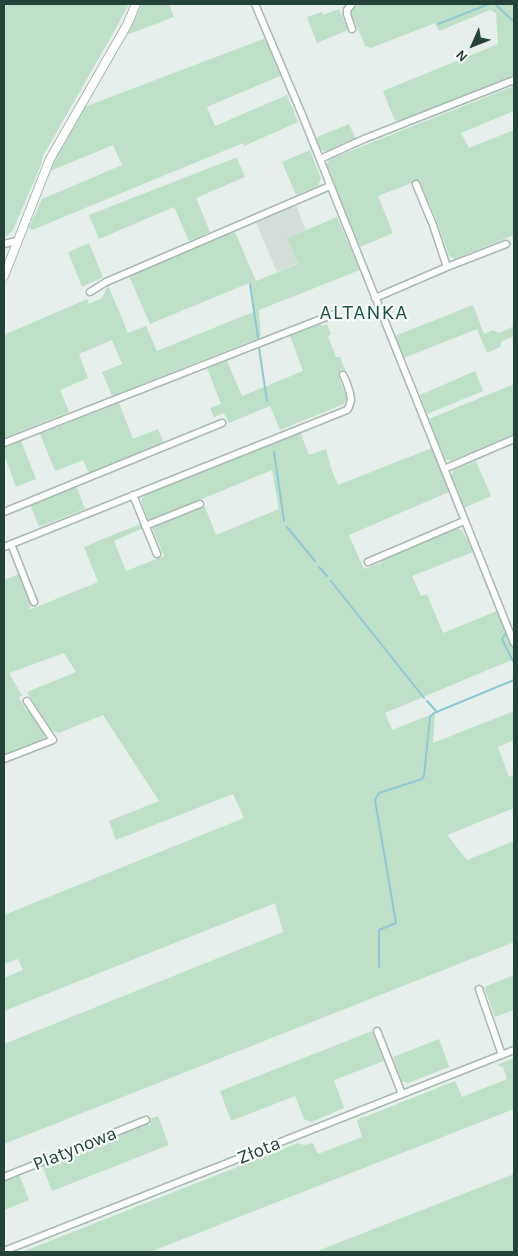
<!DOCTYPE html>
<html>
<head>
<meta charset="utf-8">
<style>
  body { margin:0 }
  #map { position:relative; width:518px; height:1256px; overflow:hidden; background:#e6efeb; font-family:Karla,sans-serif }
  canvas { display:block }
  .frame { position:absolute; inset:0; border:5px solid #24423a; pointer-events:none }
  .north { position:absolute; left:448px; top:20px; width:50px; height:50px; -webkit-text-stroke:4px #f7fbf9; paint-order:stroke; rotate:226deg; font-size:14px; font-weight:700; line-height:20px; text-align:center; color:#24423a }
  .north::after { content:''; display:block; margin:auto; width:18px; height:22px; background:#24423a; clip-path:polygon(50% 0,100% 100%,50% 72%,0 100%) }
</style>
</head>
<body>
<div id="map">
<canvas width="518" height="1256"></canvas>
<div class="frame"></div>
<div class="north">N</div>
</div>
<script>
const c = document.querySelector('canvas').getContext('2d');
c.lineJoin = 'round';
function fillPath(path, color) { c.fillStyle = color; c.fill(path, 'evenodd'); }
const poly = rows => new Path2D(rows.map(r => 'M' + r).join(''));
function stroke(path, color, width, dash) { c.strokeStyle = color; c.lineWidth = width; c.lineCap = dash ? 'butt' : 'round'; c.setLineDash(dash || []); c.stroke(path); }
function write(font, color, halo, rows, align = 'center') {
  c.font = font + ' Karla,sans-serif'; c.lineWidth = 4.5; c.setLineDash([]); c.textBaseline = 'middle'; c.strokeStyle = halo; c.fillStyle = color; for (const [text, x, y, turn = 0] of rows) {
    c.save(); c.translate(x, y); c.rotate((+turn || 0) * Math.PI / 180); c.textAlign = isNaN(turn) ? turn : align; if (halo) c.strokeText(text, 0, 0); c.fillText(text, 0, 0); c.restore();
  }
}
fillPath(poly([
  [296,205,306,230,287,238,298,264,277,272,256,223]
]), '#d4dfda');
fillPath(poly([
  [4,4,129,4,111,37,43,156,41,165,13,230,6,237,4,236],
  [142,4,169,4,174,17,126,35,137,16],
  [363,4,514,4,514,76,401,122,394,119,383,91,498,44,496,13,490,10,439,31,435,23,371,48,365,46,351,13,353,8],
  [339,9,348,30,317,43,307,17,322,12,323,15],
  [266,38,282,75,207,107,215,126,287,95,298,122,244,146,243,143,32,230,29,227,42,199,122,165,113,145,50,171,56,156,84,107],
  [514,86,514,111,461,133,469,148,514,130,514,235,455,259,449,256,435,216,419,180,378,196,393,233,360,247,326,165,330,159],
  [349,124,356,139,325,152,320,149,315,138],
  [310,150,321,178,318,186,296,195,282,162],
  [235,158,237,158,245,177,196,198,210,232,189,241,174,207,99,239,89,215],
  [337,217,360,270,259,310,261,337,112,396,102,372,122,364,112,340,79,354,88,378,60,390,69,412,4,438,4,335,87,299,89,304,102,298,108,285,128,333,146,326,157,351,253,312,249,283,150,324,129,276,235,232,256,281,298,264,287,238],
  [89,243,103,277,82,287,68,252],
  [473,305,484,334,493,330,499,333,514,326,514,336,502,341,500,347,487,353,477,329,404,358,395,336],
  [320,324,323,326,327,324,331,334,328,336,336,357,340,357,346,372,338,375,347,398,344,404,280,430,270,406,229,423,224,413,214,417,210,408,221,404,207,368,227,361,242,396,303,371,290,336],
  [475,371,483,391,427,414,420,395],
  [514,384,514,434,450,461,445,459,429,419],
  [119,403,133,439,158,429,164,443,89,474,83,460,55,471,40,434],
  [300,432,309,455,326,449,331,468,338,485,432,448,449,492,349,535,364,569,380,563,384,558,457,528,462,530,473,552,412,576,421,596,427,594,443,633,497,611,514,650,514,659,385,713,392,730,435,713,433,743,514,711,514,740,498,747,509,777,514,775,514,808,447,835,467,860,514,841,514,942,4,1144,4,1044,283,932,275,903,4,1011,4,978,23,970,18,959,4,964,4,915,244,818,233,794,116,840,109,821,159,801,103,715,59,733,53,731,46,722,27,692,76,672,64,653,9,673,22,695,19,698,27,711,30,710,46,734,44,740,4,756,4,580,19,574,31,604,29,610,98,582,84,547,110,536,141,524,143,528,114,541,126,571,164,556,152,528,154,525,201,506,205,507,216,535,279,509,272,470,149,521,141,501,144,495],
  [21,441,36,479,16,487,4,454,4,448],
  [476,461,491,496,464,508,451,475,454,470],
  [76,485,85,509,39,527,30,504],
  [514,975,514,1010,495,1017,484,987],
  [372,1031,384,1061,334,1080,344,1108,311,1122,304,1119,295,1096,231,1121,220,1091],
  [439,1039,449,1067,408,1083,402,1081,393,1057],
  [514,1058,514,1109,150,1252,22,1252,298,1143,304,1145,313,1143,318,1154,362,1137,357,1120,455,1081,462,1097,507,1079,503,1067,497,1065],
  [158,1116,169,1145,52,1191,42,1165,146,1124,151,1126,149,1119],
  [19,1174,29,1200,4,1210,4,1180],
  [514,1174,514,1252,315,1252]
]), '#bfe0c8');
stroke(poly([
  [495,4,514,22],
  [438,24,489,4],
  [250,284,258,338],
  [259,348,267,401],
  [274,452,284,521],
  [287,527,315,561],
  [319,567,327,576],
  [331,581,424,698],
  [513,630,514,629],
  [506,633,502,639,513,661],
  [427,701,436,711],
  [379,967,379,930,396,923,375,800,379,793,422,779,424,776,430,717,434,713,514,680]
]), '#8ec9d4', 2);
const minor = poly([
  [255,4,303,117,514,643],
  [352,4,347,10,347,14,352,29],
  [320,159,364,139,514,80],
  [416,184,433,225,447,267],
  [4,244,17,241],
  [90,292,106,282,330,186],
  [375,298,447,267,506,244],
  [4,443,334,314],
  [444,469,514,439],
  [133,495,157,554],
  [4,512,222,423],
  [145,526,200,504],
  [11,544,34,602],
  [4,547,347,410,349,407,351,400,350,393,346,381,343,375],
  [368,562,464,521],
  [4,759,53,740,27,701],
  [479,989,502,1055],
  [377,1031,402,1094],
  [4,1177,146,1120],
  [4,1251,514,1050]
]);
const tertiary = poly([
  [4,276,50,159,127,25,136,4]
]);
stroke(minor, '#a8b8b2', 9);
stroke(tertiary, '#a8b8b2', 10);
stroke(minor, '#fff', 6);
stroke(tertiary, '#fff', 8);
write('19px', '#24423a', '#f7fbf9', [
  ["Platynowa",75,1149,-22],
  ["Złota",259,1151,-22]
]);
c.letterSpacing = '1px';
write('21px', '#1f5548', '#f7fbf9', [
  ["ALTANKA",364,313]
]);
c.letterSpacing = '0px';
</script>
</body>
</html>
